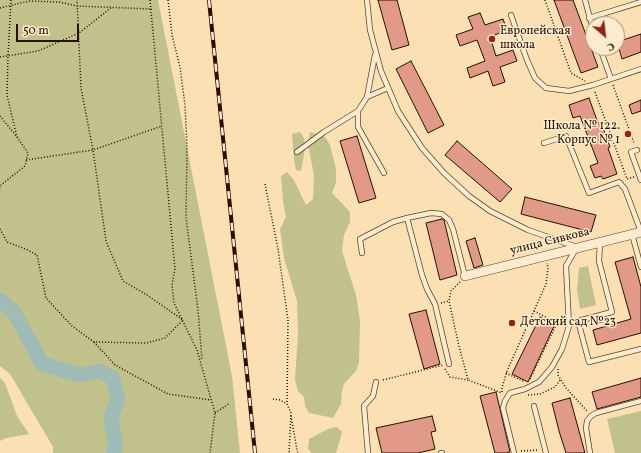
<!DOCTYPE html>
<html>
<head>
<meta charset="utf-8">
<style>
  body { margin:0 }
  #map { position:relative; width:641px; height:453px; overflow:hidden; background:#fbe0b4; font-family:Vollkorn,serif }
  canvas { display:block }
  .north { position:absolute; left:585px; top:16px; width:40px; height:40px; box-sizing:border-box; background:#fcebce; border:1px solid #a7937c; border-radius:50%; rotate:152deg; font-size:11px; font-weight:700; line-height:16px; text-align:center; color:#280f00 }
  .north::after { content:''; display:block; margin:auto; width:14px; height:18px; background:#8f2418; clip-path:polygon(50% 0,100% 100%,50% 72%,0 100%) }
  .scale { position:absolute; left:16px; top:24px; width:63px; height:18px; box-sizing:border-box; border:2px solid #280f00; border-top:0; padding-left:5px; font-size:12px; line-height:14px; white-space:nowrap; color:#280f00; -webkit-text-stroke:3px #fcebce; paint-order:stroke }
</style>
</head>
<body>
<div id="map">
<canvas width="641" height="453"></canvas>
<div class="north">С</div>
<div class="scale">50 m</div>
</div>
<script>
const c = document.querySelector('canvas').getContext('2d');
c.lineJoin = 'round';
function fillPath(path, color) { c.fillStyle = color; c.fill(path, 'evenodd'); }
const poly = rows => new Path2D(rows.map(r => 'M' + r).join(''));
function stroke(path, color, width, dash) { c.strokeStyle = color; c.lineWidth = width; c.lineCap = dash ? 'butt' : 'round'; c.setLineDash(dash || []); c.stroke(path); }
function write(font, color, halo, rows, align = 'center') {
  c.font = font + ' Vollkorn,serif'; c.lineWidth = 3; c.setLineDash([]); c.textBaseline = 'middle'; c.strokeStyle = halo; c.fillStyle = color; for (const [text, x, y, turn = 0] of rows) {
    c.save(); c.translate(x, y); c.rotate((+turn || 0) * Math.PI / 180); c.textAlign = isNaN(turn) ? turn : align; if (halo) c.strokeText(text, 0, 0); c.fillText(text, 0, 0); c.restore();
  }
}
fillPath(poly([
  [0,0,158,0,232,376,240,453,53,453,53,447,10,374,0,366],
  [300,132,304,138,305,149,301,171,296,170,294,160,292,134],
  [310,132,325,137,330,145,336,169,336,182,332,193,350,212,350,222,344,235,342,251,356,295,360,321,359,363,356,371,344,384,342,391,341,404,333,418,309,413,305,406,304,397,298,391,295,380,298,333,297,301,284,258,280,229,286,217,283,201,281,176,287,172,294,180,306,205,313,199,314,175,308,145],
  [588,266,596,305,580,309,577,290,579,268],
  [0,378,5,383,17,416,29,434,6,438,0,441],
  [641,411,641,453,615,453,607,419],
  [337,427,342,432,336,453,312,453,308,449,309,439,328,429]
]), '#c1c28b');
stroke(poly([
  [0,300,14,312,42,364,80,375,100,371,113,378,118,398,111,418,116,447,113,453]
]), '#a0bbb5', 15);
const building = poly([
  [378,0,397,0,409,45,392,50,378,0],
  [554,0,573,0,598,67,581,73,554,0],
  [480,13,485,25,503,19,507,30,490,37,496,56,513,50,517,61,500,67,505,82,493,86,488,71,470,78,467,68,485,61,477,40,460,46,456,35,473,29,468,17,480,13],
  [641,34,641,52,622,59,617,42,641,34],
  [411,61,444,125,428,133,396,69,411,61],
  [589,98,598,123,601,122,610,147,608,148,617,174,603,179,601,176,595,178,590,166,598,163,580,116,573,118,569,105,589,98],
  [641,100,641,111,632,114,629,105,641,100],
  [357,136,376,198,359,203,340,141,357,136],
  [457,141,512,189,500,202,445,155,457,141],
  [525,197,596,215,591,232,521,214,525,197],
  [442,219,444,220,457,275,440,280,426,223,442,219],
  [475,238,483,265,474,268,466,241,475,238],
  [633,257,641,287,641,333,597,345,593,330,631,319,615,262,633,257],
  [426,310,440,364,424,369,409,314,426,310],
  [540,317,555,324,528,382,512,374,540,317],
  [641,378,641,397,597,409,592,392,641,378],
  [496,392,510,452,506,453,495,453,480,396,496,392],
  [570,398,585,453,566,453,559,431,552,403,570,398],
  [432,416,436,431,431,432,435,449,418,453,382,453,376,428,432,416]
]);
fillPath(building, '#e29a88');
stroke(building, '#280f00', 1);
const lane = poly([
  [367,0,370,30,381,71,398,111,422,148,444,173,469,196,490,211,528,230,577,247,566,266,569,326,562,349,552,367,539,382,525,389,510,393,505,401,503,408,514,453],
  [585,0,593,29],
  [511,15,527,60,535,78,546,88,569,91,593,85,641,69],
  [589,18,641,2],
  [600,48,611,79],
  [367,97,375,55],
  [544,143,566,136,589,193,619,182,625,189,641,232],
  [637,150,631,152,641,180],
  [297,152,324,132,358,111],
  [384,173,358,127,358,111,367,97,388,88],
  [632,234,641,267],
  [600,242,599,261,612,312,578,321,589,362,641,349],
  [362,253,360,239,393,222,407,218],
  [449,364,435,304,427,289,422,275,407,218,431,213,442,214,449,220,453,229,465,276],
  [534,406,546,453],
  [368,453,364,406,373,396,376,382],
  [441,453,442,453],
  [590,453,586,428,587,421,591,416,596,413,641,401]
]);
const street = poly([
  [465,276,641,232]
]);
stroke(lane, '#5d432d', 6);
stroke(street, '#5d432d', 10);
stroke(poly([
  [11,0,8,56,7,95,17,137],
  [150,0,175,269,172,285,174,303,197,350,215,413,210,453],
  [168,0,172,35,180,67,185,105,187,148,186,218,198,310,202,360],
  [545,0,571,73,585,81],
  [0,8,29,1,59,2,77,6,152,9],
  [0,57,38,51,79,33,112,7],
  [613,85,634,143],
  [595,92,627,179,634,177],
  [0,116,17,137,28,153,25,166,1,185,0,188],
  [26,160,93,150,162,126],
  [265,184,278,249,288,320,287,404,291,413,289,453],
  [0,229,7,242,28,250,37,255,46,298,72,326,94,342,146,343,165,338,183,320,147,295,123,281,106,241,93,150,81,88,77,0],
  [460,282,451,291,449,301,458,342,468,380,502,393],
  [441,303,449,301],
  [94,342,115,365,168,394,211,400],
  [445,369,450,377,468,380],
  [558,369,558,375,566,388,587,411],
  [506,373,525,382],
  [530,379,557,323,534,311],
  [383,380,443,365],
  [502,392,502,388,507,371,546,284,548,269,547,263],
  [528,395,540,394,555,387,561,379],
  [273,399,280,400,287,404],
  [215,413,230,403],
  [291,416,297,450,298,453],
  [521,451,539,450]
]), '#280f00', 1.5, [1, 2]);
stroke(lane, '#fcebce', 4.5);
stroke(street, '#fcebce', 9);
const rail = poly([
  [209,0,255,453]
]);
stroke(rail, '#280f00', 4);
stroke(rail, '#fcebce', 2.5, [8]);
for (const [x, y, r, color] of [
  [492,39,4,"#8f2418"],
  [628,134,4,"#8f2418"],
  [512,323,4,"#8f2418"]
]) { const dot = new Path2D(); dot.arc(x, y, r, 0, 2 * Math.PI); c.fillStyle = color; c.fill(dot); stroke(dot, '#fcebce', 1.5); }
write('12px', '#280f00', '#fcebce', [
  ["Европейская",500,32],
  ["школа",500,46],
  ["Школа № 122.",620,127,"right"],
  ["Корпус № 1",620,141,"right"],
  ["Детский сад №23",520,323]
], 'left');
write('12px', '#280f00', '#fcebce', [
  ["улица Сивкова",550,242,-14]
]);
</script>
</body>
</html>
